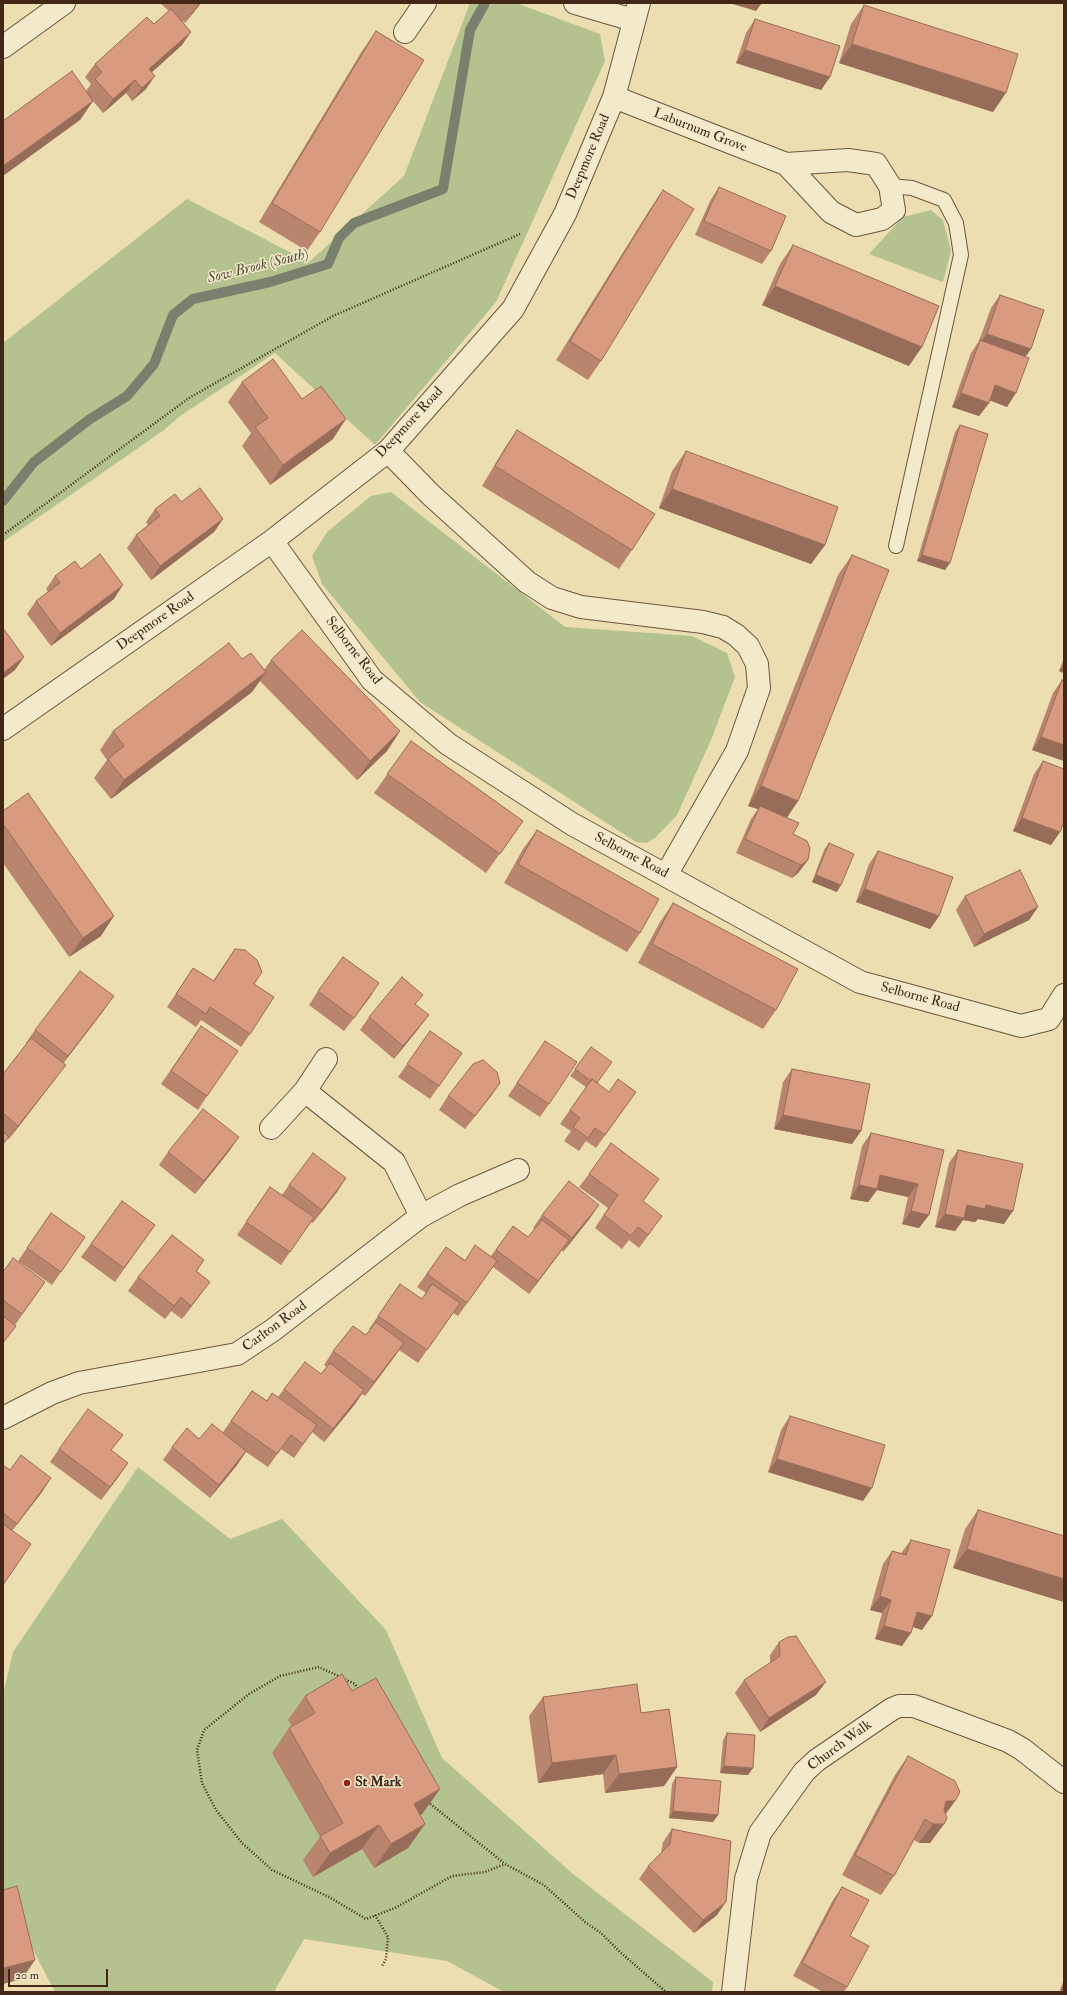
<!DOCTYPE html>
<html>
<head>
<meta charset="utf-8">
<style>
  body { margin:0 }
  #map { position:relative; width:1067px; height:1995px; overflow:hidden; background:#eddeb1; font-family:"IM FELL Double Pica",serif }
  canvas { display:block }
  .frame { position:absolute; inset:0; border:4px solid #422717; pointer-events:none }
  .scale { position:absolute; left:8px; top:1969px; width:100px; height:18px; box-sizing:border-box; border:2px solid #422717; border-top:0; padding-left:5px; font-size:12px; line-height:14px; white-space:nowrap; color:#422717; -webkit-text-stroke:3px #f3eacc; paint-order:stroke }
</style>
</head>
<body>
<div id="map">
<canvas width="1067" height="1995"></canvas>
<div class="frame"></div>
<div class="scale">20 m</div>
</div>
<script>
const c = document.querySelector('canvas').getContext('2d');
c.lineJoin = 'round';
function fillPath(path, color) { c.fillStyle = color; c.fill(path, 'evenodd'); }
const poly = rows => new Path2D(rows.map(r => 'M' + r).join(''));
function stroke(path, color, width, dash) { c.strokeStyle = color; c.lineWidth = width; c.lineCap = dash ? 'butt' : 'round'; c.setLineDash(dash || []); c.stroke(path); }
function write(font, color, halo, rows, align = 'center') {
  c.font = font + ' "IM FELL Double Pica",serif'; c.lineWidth = 3; c.setLineDash([]); c.textBaseline = 'middle'; c.strokeStyle = halo; c.fillStyle = color; for (const [text, x, y, turn = 0] of rows) {
    c.save(); c.translate(x, y); c.rotate((+turn || 0) * Math.PI / 180); c.textAlign = isNaN(turn) ? turn : align; if (halo) c.strokeText(text, 0, 0); c.fillText(text, 0, 0); c.restore();
  }
}
fillPath(poly([
  [470,3,516,3,600,34,605,61,496,302,375,445,275,353,180,416,164,430,3,542,3,343,187,199,309,262,404,176],
  [931,210,943,220,951,251,943,282,869,254,903,217],
  [391,492,565,627,692,636,727,653,735,677,711,740,677,815,655,838,647,843,636,842,420,702,322,584,312,556,327,532,371,496],
  [138,1467,230,1539,282,1519,386,1630,442,1758,573,1874,713,1982,712,1992,504,1992,447,1961,304,1939,274,1992,55,1992,29,1942,3,1902,3,1695,13,1652]
]), '#b3c28f');
stroke(poly([
  [3,501,34,462,90,419,127,396,154,364,173,315,193,299,270,282,328,264,339,238,354,223,443,189,470,30,484,5]
]), '#77816d', 10);
const lane = poly([
  [890,186,912,188,944,200,956,223,961,255,896,546]
]);
const street = poly([
  [575,3,633,20],
  [405,32,425,3],
  [3,47,64,3],
  [614,97,786,164,831,212,856,225,882,219,894,210,890,186,876,164,848,160,786,164],
  [388,451,431,495,527,582,552,598,581,607,703,622,723,627,736,635,748,646,757,664,759,688,737,751,666,875],
  [272,541,372,680,448,744,572,824,860,982,1021,1026,1049,1019,1064,995],
  [3,729,272,541,388,451,513,309,565,214,614,97,639,3],
  [305,1091,394,1162,421,1216],
  [271,1128,305,1091,326,1059],
  [3,1418,52,1393,79,1383,237,1354,273,1330,421,1216,460,1195,518,1170],
  [733,1992,746,1879,760,1833,804,1772,817,1760,892,1709,899,1706,914,1706,1008,1741,1022,1749,1064,1782]
]);
stroke(lane, '#6d553e', 16);
stroke(street, '#6d553e', 24);
stroke(poly([
  [3,535,189,398,333,316,520,234],
  [359,1691,355,1684,319,1667,280,1676,249,1694,204,1730,197,1750,202,1783,216,1810,242,1843,272,1870,329,1897,366,1919,395,1908,452,1876,485,1872,505,1864],
  [428,1802,505,1864,544,1885,585,1922,601,1933,620,1952,666,1992],
  [375,1915,388,1937,386,1959,382,1966]
]), '#422717', 2.5, [1, 2]);
stroke(lane, '#f3eacc', 14);
stroke(street, '#f3eacc', 22);
fillPath(poly([
  [160,3,201,3,185,23,182,21,182,45,152,72,146,89,132,101,126,93,103,113,93,101,80,120,86,91,91,84,85,77,95,64,154,24,169,11],
  [864,5,993,112,839,63,851,24],
  [755,19,830,77,821,90,736,63,746,33],
  [376,31,320,232,307,251,259,222,362,51],
  [719,187,771,251,762,264,695,235,710,201],
  [663,190,601,361,588,380,556,360,650,209],
  [793,245,909,366,762,305,780,264],
  [1000,295,1026,357,1007,407,990,400,989,403,979,416,952,407,971,353,979,341,991,308],
  [242,382,333,439,270,485,242,446,251,433,228,402],
  [960,425,945,570,917,561,955,432],
  [517,430,632,550,619,569,482,486,504,449],
  [686,451,825,545,811,564,659,508,672,471],
  [181,502,223,519,214,532,151,580,127,548,136,535,148,525,146,522,155,509],
  [852,555,798,801,787,818,793,834,808,860,798,873,792,878,736,853,751,819,758,809,748,806,838,575],
  [81,569,114,599,51,646,27,614,36,601,48,592,46,589,55,576],
  [1064,658,1064,673,1059,671],
  [242,659,264,670,271,660,400,731,387,751,357,780,260,681,252,692,111,799,94,778,107,760,100,750,113,731],
  [1062,680,1064,681,1064,761,1032,750,1053,693],
  [411,741,523,821,486,873,374,793],
  [1043,761,1060,832,1051,845,1013,831,1034,774],
  [3,811,101,936,69,957,3,863],
  [537,830,640,933,627,952,504,883,523,849],
  [829,843,837,892,812,882,824,850],
  [878,851,939,916,930,929,856,902,869,864],
  [965,896,1038,907,1029,920,974,947,956,910],
  [673,903,776,1010,763,1029,638,963,660,922],
  [235,949,254,984,250,1034,241,1047,201,1020,196,1027,167,1007,193,968,213,981],
  [318,991,370,997,344,1031,309,1005],
  [416,1004,419,1028,394,1059,360,1030,369,1017],
  [104,1010,63,1063,56,1078,9,1139,8,1138,3,1145,3,1074,27,1044,26,1043,35,1030],
  [201,1026,207,1096,198,1110,161,1084],
  [430,1031,462,1053,430,1099,398,1077],
  [545,1041,549,1104,540,1117,508,1096],
  [591,1047,597,1083,609,1092,636,1092,596,1148,586,1141,579,1151,564,1141,571,1131,560,1124,586,1087,570,1076],
  [792,1069,861,1131,852,1144,774,1129,783,1082],
  [500,1083,491,1096,465,1129,439,1110,448,1096],
  [871,1133,944,1150,929,1215,919,1228,902,1224,908,1197,877,1190,868,1202,850,1199,862,1146],
  [230,1150,195,1194,159,1165,168,1152],
  [958,1150,1004,1224,978,1219,975,1222,963,1220,955,1231,935,1227,949,1163],
  [589,1174,643,1202,653,1229,639,1248,629,1240,622,1249,595,1228,608,1208,579,1187],
  [346,1178,313,1223,311,1222,281,1265,237,1235,270,1187,282,1195,289,1185],
  [122,1201,155,1225,115,1282,81,1257],
  [51,1213,85,1237,52,1285,18,1261],
  [542,1215,590,1218,563,1252,562,1250,529,1294,493,1267,458,1316,453,1313,418,1363,399,1350,365,1396,362,1394,355,1404,324,1442,312,1432,294,1458,281,1449,268,1467,246,1452,237,1465,210,1498,163,1460,172,1447,223,1432,252,1391,267,1401,278,1397,284,1389,321,1374,327,1367,324,1365,333,1351,366,1335,370,1330,369,1329,400,1284,422,1299,426,1293,417,1287,446,1247,465,1260,491,1256,513,1226,528,1237,535,1229,533,1228],
  [204,1260,197,1271,210,1282,200,1295,182,1319,171,1311,165,1319,128,1291,138,1277],
  [3,1272,45,1282,15,1325,3,1343],
  [790,1416,863,1501,768,1472,781,1430],
  [59,1449,112,1451,119,1476,101,1500,50,1462],
  [3,1465,42,1492,12,1531,31,1544,3,1585],
  [978,1510,1064,1536,1064,1602,953,1568,965,1529],
  [911,1540,922,1630,913,1627,902,1646,875,1639,882,1613,870,1610,883,1564,892,1551,901,1553],
  [779,1642,816,1695,760,1732,735,1693,744,1680,770,1663,770,1655],
  [352,1691,440,1789,422,1814,420,1815,425,1824,408,1848,374,1868,362,1849,313,1877,303,1860,320,1837,272,1753,289,1728,292,1727,288,1720,305,1696],
  [543,1697,641,1713,677,1767,664,1786,605,1793,603,1774,538,1783,529,1716],
  [727,1733,748,1775,720,1773,723,1740],
  [908,1756,955,1801,946,1814,944,1824,930,1843,919,1843,914,1840,894,1876,881,1895,842,1875,895,1775],
  [676,1777,718,1815,713,1822,669,1818,672,1784],
  [672,1829,717,1915,694,1933,639,1879,648,1866,661,1853,663,1842],
  [842,1887,850,1936,847,1987,844,1992,823,1992,793,1976,833,1900],
  [1064,1979,1064,1992,1060,1990]
]), '#ba856d');
fillPath(poly([
  [199,3,201,3,185,23],
  [729,3,762,3,756,11],
  [191,32,182,45,140,83,149,69],
  [852,44,1006,93,993,112,839,63],
  [745,50,830,77,821,90,736,63],
  [155,76,146,89,132,101,142,88],
  [135,80,126,93,103,113,113,99],
  [93,101,80,120,3,176,3,166],
  [775,286,922,347,909,366,762,305],
  [987,334,1031,349,1022,362,977,347],
  [995,385,1016,393,1007,407,986,399],
  [961,393,989,403,979,416,952,407],
  [346,419,333,439,270,485,283,465],
  [672,489,825,545,811,564,659,508],
  [223,519,214,532,151,580,160,566],
  [922,555,950,563,945,570,917,561],
  [123,585,114,599,51,646,60,633],
  [24,657,15,670,3,679,3,673],
  [1064,664,1064,673,1059,671],
  [266,672,252,692,111,799,124,780],
  [400,731,387,751,357,780,370,761],
  [1041,737,1064,745,1064,761,1032,750],
  [761,786,798,801,785,820,760,806,758,809,748,806],
  [1022,818,1060,832,1051,845,1013,831],
  [808,860,798,873,792,878,801,865],
  [816,875,841,885,837,892,812,882],
  [865,889,939,916,930,929,856,902],
  [1038,907,1029,920,974,947,984,934],
  [114,916,101,936,69,957,83,938],
  [379,983,370,997,344,1031,354,1018],
  [114,996,104,1010,59,1069,68,1056],
  [429,1015,419,1028,394,1059,403,1046],
  [66,1065,56,1078,9,1139,18,1126],
  [500,1083,491,1096,465,1129,475,1116],
  [783,1115,861,1131,852,1144,774,1129],
  [239,1137,230,1150,195,1194,204,1181],
  [880,1175,918,1184,908,1197,877,1190,868,1202,850,1199,859,1185],
  [346,1178,337,1192,313,1223,322,1210],
  [599,1205,590,1218,563,1252,572,1238],
  [967,1205,986,1205,1013,1211,1004,1224,978,1219,975,1222,963,1220,955,1231,935,1227,945,1214],
  [911,1211,929,1215,919,1228,902,1224],
  [569,1240,559,1254,529,1294,538,1281],
  [210,1282,200,1295,182,1319,191,1306],
  [181,1297,171,1311,165,1319,174,1306],
  [404,1343,395,1356,365,1396,374,1382],
  [364,1390,355,1404,324,1442,333,1429],
  [246,1451,237,1465,210,1498,219,1485],
  [777,1459,872,1488,863,1501,768,1472],
  [128,1463,119,1476,101,1500,110,1487],
  [51,1478,42,1492,7,1537,17,1524],
  [967,1549,1064,1579,1064,1602,953,1568],
  [880,1596,891,1600,882,1613,870,1610],
  [917,1612,932,1616,922,1630,907,1625],
  [884,1626,911,1633,902,1646,875,1639],
  [826,1682,816,1695,760,1732,769,1718],
  [616,1755,603,1774,538,1783,552,1763],
  [724,1766,753,1768,748,1775,720,1773],
  [677,1767,664,1786,605,1793,619,1774],
  [440,1789,422,1814,397,1828,414,1804],
  [946,1801,955,1801,941,1820,933,1820],
  [673,1811,718,1815,713,1822,669,1818],
  [425,1824,408,1848,374,1868,391,1844],
  [933,1824,944,1824,930,1843,919,1843],
  [379,1825,362,1849,313,1877,330,1853],
  [726,1902,717,1915,694,1933,703,1920],
  [35,1960,22,1979,3,1984,3,1968],
  [1064,1984,1064,1992,1060,1990]
]), '#976c59');
const building = poly([
  [864,5,1018,54,1006,93,852,44,864,5],
  [171,9,191,32,149,69,155,76,142,88,135,80,113,99,95,79,102,72,95,64,147,17,154,24,171,9],
  [755,19,840,46,830,77,745,50,755,19],
  [376,31,424,60,320,232,272,203,376,31],
  [72,71,93,101,3,166,3,121,72,71],
  [719,187,786,216,771,251,704,221,719,187],
  [663,190,694,209,601,361,570,341,663,190],
  [793,245,939,306,922,347,775,286,793,245],
  [1000,295,1044,310,1031,349,987,334,1000,295],
  [980,340,1029,358,1016,393,995,385,989,403,961,393,980,340],
  [273,359,302,399,321,386,346,419,283,465,255,427,268,418,242,382,273,359],
  [960,425,988,434,950,563,922,555,960,425],
  [517,430,655,514,632,550,495,466,517,430],
  [686,451,838,507,825,545,672,489,686,451],
  [200,488,223,519,160,566,136,535,160,516,155,509,175,494,181,502,200,488],
  [100,554,123,585,60,633,36,601,60,583,55,576,75,561,81,569,100,554],
  [852,555,889,570,798,801,761,786,852,555],
  [3,628,24,657,3,673,3,628],
  [302,630,400,731,370,761,271,660,302,630],
  [229,643,242,659,251,653,266,672,124,780,108,759,124,746,113,731,229,643],
  [1062,680,1064,681,1064,745,1041,737,1062,680],
  [411,741,523,821,500,854,387,774,411,741],
  [1043,761,1064,769,1064,822,1060,832,1022,818,1043,761],
  [28,793,114,916,83,938,3,824,3,811,28,793],
  [760,806,799,823,793,834,807,841,810,848,808,860,801,865,745,839,760,806],
  [537,830,659,899,640,933,518,864,537,830],
  [829,843,854,854,841,885,816,875,829,843],
  [878,851,953,877,939,916,865,889,878,851],
  [1020,870,1038,907,984,934,965,896,1020,870],
  [673,903,798,969,776,1010,652,944,673,903],
  [235,949,245,950,257,960,262,972,254,984,274,997,250,1034,210,1007,206,1014,176,994,193,968,214,981,235,949],
  [343,957,379,983,354,1018,318,991,343,957],
  [80,971,114,996,68,1056,35,1030,80,971],
  [402,977,423,995,415,1004,429,1015,403,1046,369,1017,402,977],
  [201,1026,238,1051,207,1096,171,1071,201,1026],
  [430,1031,462,1053,439,1086,407,1064,430,1031],
  [31,1038,66,1065,18,1126,3,1113,3,1074,31,1038],
  [545,1041,577,1062,549,1104,517,1083,545,1041],
  [591,1047,612,1062,597,1083,592,1079,591,1081,575,1069,591,1047],
  [483,1060,497,1072,500,1083,475,1116,448,1096,473,1064,483,1060],
  [792,1069,870,1084,861,1131,783,1115,792,1069],
  [592,1079,609,1092,618,1079,636,1092,605,1135,595,1128,588,1138,573,1127,580,1118,570,1110,592,1079],
  [203,1109,239,1137,204,1181,168,1152,203,1109],
  [3,1132,9,1137,3,1144,3,1132],
  [871,1133,944,1150,929,1215,911,1211,918,1184,880,1175,877,1189,859,1185,871,1133],
  [611,1143,659,1179,643,1201,662,1216,648,1235,638,1227,631,1236,604,1215,618,1195,589,1174,611,1143],
  [958,1150,1023,1164,1013,1211,986,1205,985,1209,967,1205,964,1218,945,1214,958,1150],
  [313,1153,346,1178,322,1210,289,1185,313,1153],
  [569,1181,599,1205,572,1238,542,1215,569,1181],
  [270,1187,314,1217,290,1252,246,1222,270,1187],
  [122,1201,155,1225,124,1268,91,1244,122,1201],
  [51,1213,85,1237,61,1272,27,1248,51,1213],
  [542,1220,569,1240,538,1281,496,1250,513,1226,528,1237,542,1220],
  [172,1235,204,1260,196,1271,210,1282,191,1306,181,1297,174,1306,138,1277,172,1235],
  [475,1245,497,1261,467,1303,427,1274,446,1247,465,1261,475,1245],
  [13,1258,45,1282,22,1314,3,1300,3,1272,13,1258],
  [400,1284,422,1299,432,1284,460,1303,427,1350,378,1316,400,1284],
  [3,1316,16,1326,3,1343,3,1316],
  [376,1322,404,1343,374,1382,333,1351,353,1326,366,1335,376,1322],
  [305,1362,321,1374,330,1363,364,1390,333,1429,284,1389,305,1362],
  [252,1391,267,1401,272,1393,317,1425,303,1444,291,1435,277,1454,231,1421,252,1391],
  [88,1409,123,1435,111,1450,128,1463,110,1487,59,1449,88,1409],
  [790,1416,885,1445,872,1488,777,1459,790,1416],
  [212,1424,246,1451,219,1485,172,1447,187,1428,199,1439,212,1424],
  [21,1455,51,1478,17,1524,3,1513,3,1465,10,1470,21,1455],
  [978,1510,1064,1536,1064,1579,967,1549,978,1510],
  [3,1524,31,1544,3,1585,3,1524],
  [911,1540,950,1550,932,1616,917,1612,911,1633,884,1626,891,1600,880,1596,892,1551,906,1555,911,1540],
  [796,1636,826,1682,769,1718,744,1680,780,1656,779,1642,788,1637,796,1636],
  [342,1674,352,1691,376,1678,440,1789,414,1804,425,1824,391,1844,379,1825,330,1853,320,1836,343,1823,289,1728,315,1713,305,1696,342,1674],
  [637,1684,641,1713,669,1709,677,1767,619,1774,616,1755,552,1763,543,1697,637,1684],
  [727,1733,755,1735,753,1768,724,1766,727,1733],
  [908,1756,955,1781,960,1792,955,1801,946,1801,944,1810,947,1818,944,1824,933,1824,925,1819,894,1876,855,1855,908,1756],
  [676,1777,721,1781,718,1815,673,1811,676,1777],
  [672,1829,731,1841,726,1902,703,1920,648,1866,670,1844,672,1829],
  [17,1886,35,1960,3,1968,3,1890,17,1886],
  [842,1887,869,1900,850,1936,869,1946,847,1987,802,1963,842,1887]
]);
fillPath(building, '#d89b7f');
stroke(building, '#976c59', 1);
for (const [x, y, r, color] of [
  [347,1783,4,"#8f2418"]
]) { const dot = new Path2D(); dot.arc(x, y, r, 0, 2 * Math.PI); c.fillStyle = color; c.fill(dot); stroke(dot, '#f3eacc', 1.5); }
write('14px', '#422717', '#f3eacc', [
  ["Laburnum Grove",700,131,21],
  ["Deepmore Road",589,157,-67],
  ["Deepmore Road",410,423,-47],
  ["Deepmore Road",156,622,-35],
  ["Selborne Road",353,651,52],
  ["Selborne Road",631,856,28],
  ["Selborne Road",920,998,15],
  ["Carlton Road",275,1327,-36],
  ["Church Walk",840,1746,-36]
]);
write('bold 14px', '#422717', '#f3eacc', [
  ["St Mark",355,1783]
], 'left');
write('italic 15px', '#584c3b', '#f3eacc', [
  ["Sow Brook (South)",258,267,-14]
]);
</script>
</body>
</html>
